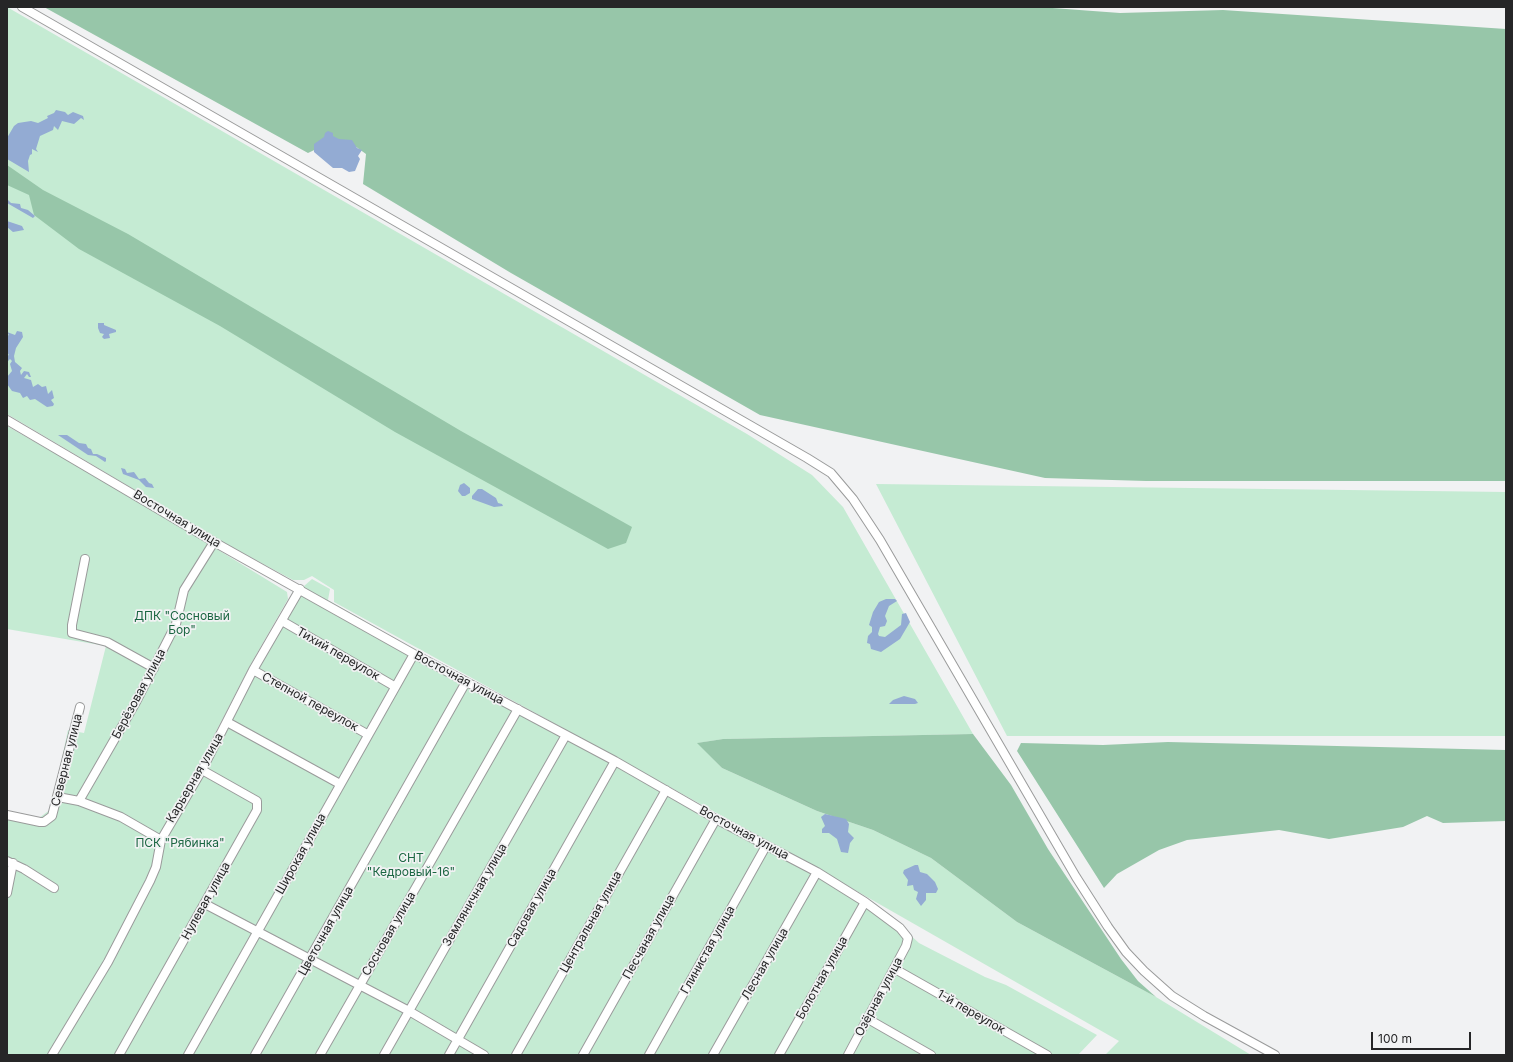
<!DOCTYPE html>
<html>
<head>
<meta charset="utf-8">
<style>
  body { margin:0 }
  #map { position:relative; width:1513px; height:1062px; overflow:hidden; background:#f1f2f3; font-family:Inter,sans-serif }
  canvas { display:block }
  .frame { position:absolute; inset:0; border:8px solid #262627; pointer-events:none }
  .scale { position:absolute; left:1371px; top:1032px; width:100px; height:18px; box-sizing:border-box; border:2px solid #262627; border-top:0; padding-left:5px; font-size:12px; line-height:14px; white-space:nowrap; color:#262627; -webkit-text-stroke:3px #f1f2f3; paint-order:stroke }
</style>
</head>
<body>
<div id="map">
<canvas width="1513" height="1062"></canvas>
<div class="frame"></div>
<div class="scale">100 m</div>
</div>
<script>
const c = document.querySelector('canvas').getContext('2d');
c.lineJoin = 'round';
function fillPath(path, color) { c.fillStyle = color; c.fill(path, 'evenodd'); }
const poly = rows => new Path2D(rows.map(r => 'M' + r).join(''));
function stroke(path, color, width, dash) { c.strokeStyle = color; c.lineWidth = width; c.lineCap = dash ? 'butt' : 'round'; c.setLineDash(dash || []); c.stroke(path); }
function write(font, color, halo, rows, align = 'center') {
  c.font = font + ' Inter,sans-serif'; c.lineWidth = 3.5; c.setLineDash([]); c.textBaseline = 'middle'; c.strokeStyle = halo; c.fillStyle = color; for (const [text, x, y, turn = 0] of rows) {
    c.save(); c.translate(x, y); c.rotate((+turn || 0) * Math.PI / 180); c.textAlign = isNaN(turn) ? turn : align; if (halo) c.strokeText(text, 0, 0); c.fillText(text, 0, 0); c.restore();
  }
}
fillPath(poly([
  [7,7,747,434,812,475,843,507,973,734,723,739,698,743,722,768,817,811,873,830,931,858,1017,922,1156,997,1251,1055,1105,1055,1119,1041,811,865,334,602,334,590,312,576,304,580,293,580,224,543,7,414],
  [7,426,135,499,287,592,288,599,252,662,195,772,203,775,250,680,303,587,312,579,330,589,328,600,465,679,815,868,876,904,919,943,985,977,1006,985,1097,1035,1078,1055,7,1055,7,812,39,818,51,809,68,730,84,733,106,646,7,629],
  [876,484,1506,492,1506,736,1007,736]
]), '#c5ebd3');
fillPath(poly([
  [44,7,1039,7,1120,13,1223,10,1506,29,1506,481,1146,481,1045,478,760,415,511,273,363,184,366,154,352,144,331,142,308,153],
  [7,165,43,190,128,234,461,431,632,527,626,543,608,549,395,432,220,326,79,249,34,215,29,195,7,185],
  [973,734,1011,785,1048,849,1121,959,1138,981,1156,997,1017,922,931,858,873,830,817,811,722,768,697,743,723,739],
  [1168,742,1506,750,1506,821,1443,823,1427,816,1403,827,1329,839,1279,830,1187,840,1159,850,1117,874,1104,888,1017,751,1021,743,1103,745]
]), '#97c6a9');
fillPath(poly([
  [56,110,65,112,68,115,73,112,83,116,84,120,81,118,74,124,62,121,58,130,54,126,53,130,40,136,36,149,38,152,32,149,32,154,30,155,28,161,29,172,7,159,7,138,14,126,18,123,31,121,38,123,48,118,47,116,54,113],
  [328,131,333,133,333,136,339,139,352,140,357,148,362,150,358,156,360,159,355,171,349,172,342,168,333,168,314,152,314,144,324,137,325,133],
  [7,199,11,203,20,204,21,208,28,210,35,216,33,218,7,203],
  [7,221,22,226,24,230,13,232,7,227],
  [98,323,104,323,104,325,116,330,116,332,109,334,110,338,104,339,102,337,104,334,100,333,98,328],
  [17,331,22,332,23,337,16,348,14,356,15,362,22,368,20,371,21,375,24,371,29,372,31,377,29,377,27,374,24,378,31,380,33,387,38,384,42,387,46,386,48,394,52,390,54,398,51,400,54,404,53,406,47,407,35,399,30,400,27,396,23,398,20,393,12,391,7,384,7,377,12,371,10,364,12,361,10,359,7,362,7,356,9,355,7,352,7,336,9,335,7,332,15,335],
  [58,435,67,435,79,443,86,444,88,448,91,449,93,454,97,454,106,458,106,461,105,462,96,456,88,455],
  [121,468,125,469,127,473,134,472,139,479,145,478,149,483,152,484,154,488,146,487,139,480,123,474],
  [464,483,470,488,470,493,465,496,462,496,458,491,460,485],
  [478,489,482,489,496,498,498,503,502,504,503,506,494,507,472,499,472,496],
  [886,599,895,599,897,601,889,606,885,616,887,621,885,626,880,627,878,634,879,636,885,637,901,625,902,614,906,613,910,622,900,639,881,652,871,649,870,644,867,643,868,636,872,632,872,627,869,625,873,612,879,602],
  [904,696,915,699,918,703,915,704,889,704,893,700],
  [825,814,846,819,849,824,848,832,854,838,850,843,848,853,841,852,837,839,829,833,822,833,822,829,825,826,821,817],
  [915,865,918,865,920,872,927,874,935,882,938,889,936,893,926,893,926,900,921,906,916,899,918,892,914,890,913,885,907,886,908,880,903,873,904,870]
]), '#93abd3');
const minor = poly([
  [22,7,807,458,831,473,853,499,880,540,1076,877,1108,927,1126,952,1144,971,1172,996,1204,1016,1275,1055],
  [7,420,214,542,414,654,615,761,716,819,817,872,865,902,900,928,908,938,906,946,848,1055],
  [85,559,72,625,72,633,107,642,154,668],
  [282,621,394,686],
  [253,670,367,734],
  [227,722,340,784],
  [58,797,79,801,121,817,161,840],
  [79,801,136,702,176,624,184,590,214,542],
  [7,815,40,822,44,822,52,816,80,707],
  [7,861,24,869,54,888],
  [7,893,13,863],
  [205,904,409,1011,484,1055],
  [895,969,1047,1055],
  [868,1019,931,1055],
  [52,1055,108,962,150,881,156,867,161,840,202,770,253,670,300,589],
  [119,1055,257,810,257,801,202,770],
  [188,1055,414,654],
  [255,1055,466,682],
  [320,1055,518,709],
  [384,1055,566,735],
  [449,1055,615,761],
  [516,1055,666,790],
  [583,1055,716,819],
  [649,1055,766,846],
  [713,1055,817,872],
  [779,1055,865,902]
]);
stroke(minor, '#9a9b9b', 10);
stroke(minor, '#fff', 8);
write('12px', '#262627', '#f1f2f3', [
  ["Восточная улица",177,519,31],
  ["Тихий переулок",338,654,30],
  ["Восточная улица",459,678,28],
  ["Берёзовая улица",139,694,-62],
  ["Степной переулок",310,702,29],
  ["Северная улица",67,760,-76],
  ["Карьерная улица",195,778,-60],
  ["Восточная улица",744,833,28],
  ["Широкая улица",301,854,-61],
  ["Земляничная улица",475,895,-60],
  ["Нулевая улица",206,901,-61],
  ["Садовая улица",532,908,-61],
  ["Центральная улица",591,922,-61],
  ["Цветочная улица",326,931,-61],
  ["Сосновая улица",389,934,-60],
  ["Песчаная улица",649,937,-61],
  ["Глинистая улица",708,950,-61],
  ["Лесная улица",765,964,-60],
  ["Болотная улица",822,978,-61],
  ["Озёрная улица",879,997,-62],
  ["1-й переулок",971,1012,30]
]);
write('12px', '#1b6642', '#f1f2f3', [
  ["ДПК \"Сосновый",182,616],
  ["Бор\"",182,630],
  ["ПСК \"Рябинка\"",180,843],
  ["СНТ",411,858],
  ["\"Кедровый-16\"",411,872]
]);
</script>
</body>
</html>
